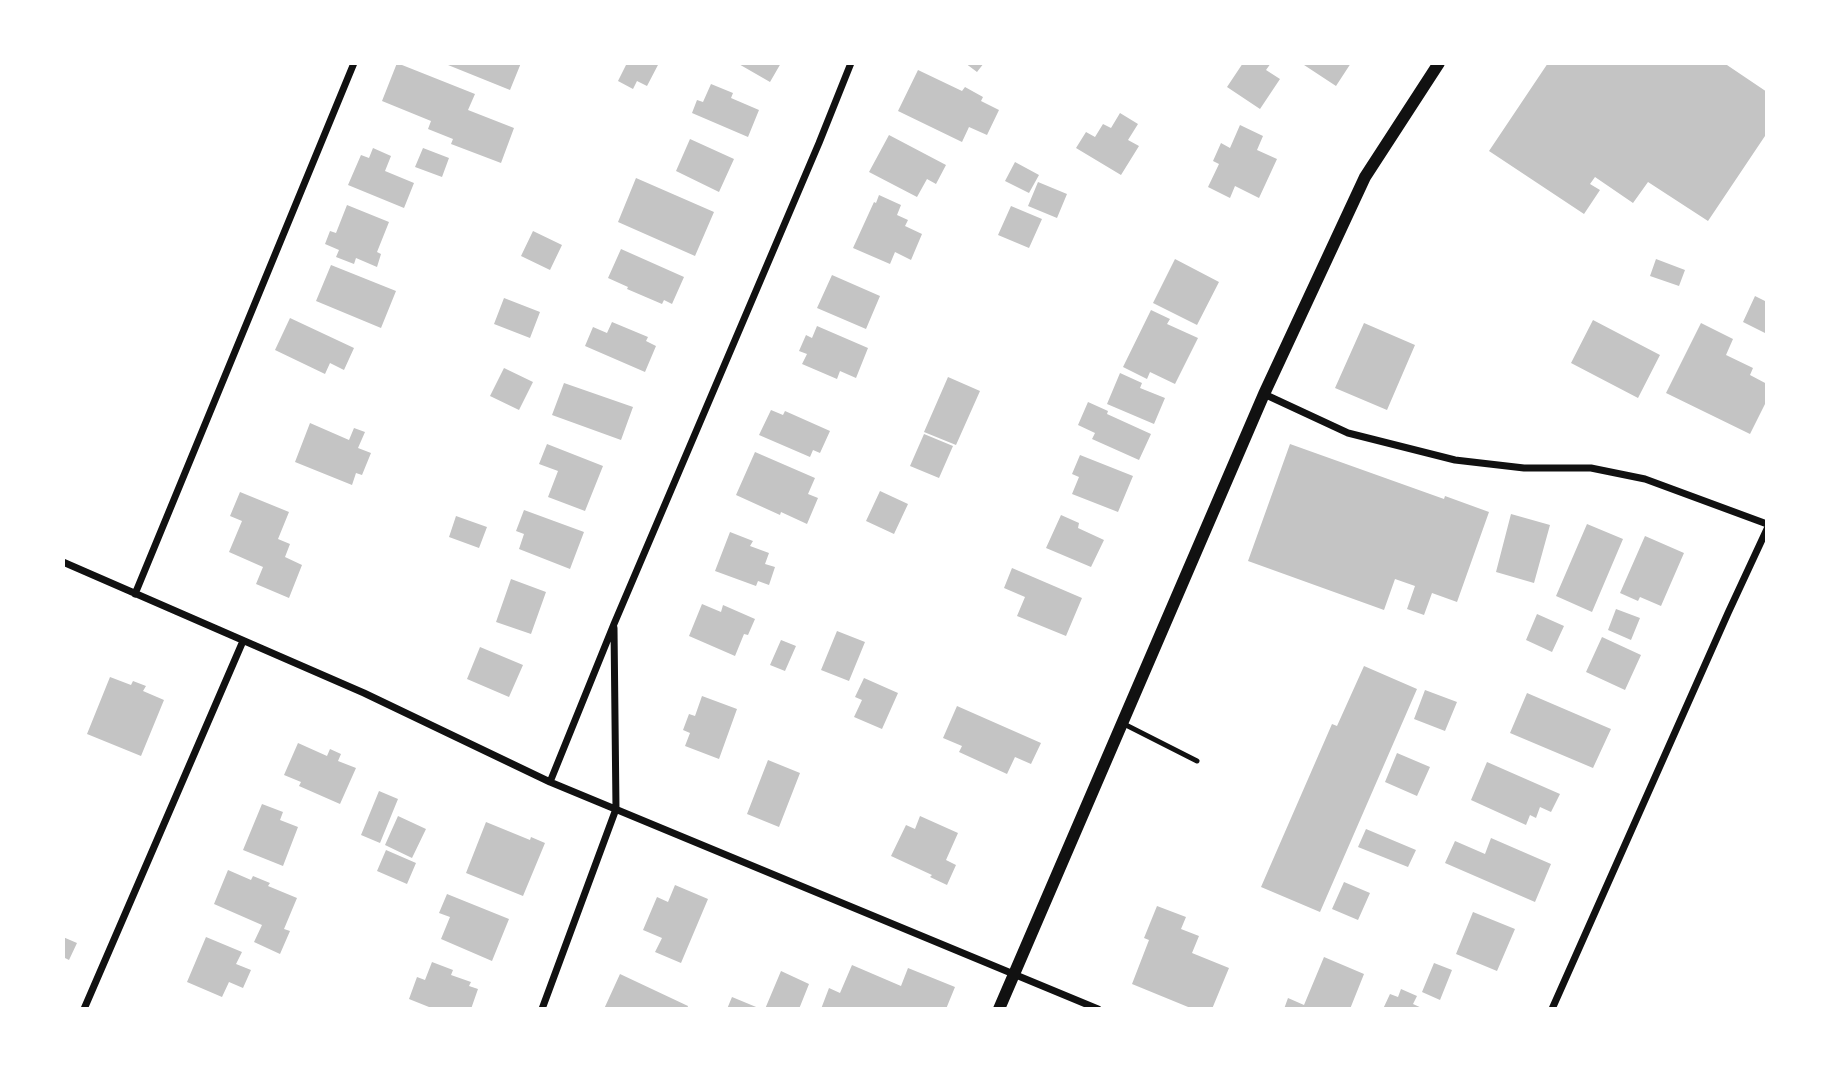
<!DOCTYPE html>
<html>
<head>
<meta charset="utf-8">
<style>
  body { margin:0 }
  #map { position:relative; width:1830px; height:1072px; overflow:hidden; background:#fff; font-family:"Work Sans",sans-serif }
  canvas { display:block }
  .frame { position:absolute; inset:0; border:65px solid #fff; pointer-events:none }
</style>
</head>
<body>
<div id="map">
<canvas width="1830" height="1072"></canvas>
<div class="frame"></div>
</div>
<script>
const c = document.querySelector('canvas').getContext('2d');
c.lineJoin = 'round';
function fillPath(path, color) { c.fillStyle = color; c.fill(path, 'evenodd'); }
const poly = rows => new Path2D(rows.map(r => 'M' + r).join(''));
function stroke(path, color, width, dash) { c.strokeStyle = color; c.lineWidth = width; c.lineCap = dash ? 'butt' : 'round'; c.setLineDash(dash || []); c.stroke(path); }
fillPath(poly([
  [397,63,475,94,468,110,514,128,501,163,451,144,453,139,428,129,431,121,382,101],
  [449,63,521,63,510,90,448,65],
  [627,63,659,63,647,86,637,81,633,89,618,81],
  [737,63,781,63,770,82],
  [965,63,984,63,977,72],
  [1243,63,1271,63,1266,70,1280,79,1260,109,1227,87],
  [1301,63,1351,63,1336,86],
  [1548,63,1724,63,1767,92,1767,133,1708,221,1648,182,1633,203,1595,177,1590,184,1600,190,1584,214,1489,151],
  [918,70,962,91,965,87,983,97,981,101,999,110,987,135,969,127,962,142,898,111],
  [711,84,733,93,731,98,759,110,748,137,692,113,697,100,703,102],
  [1120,113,1138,124,1128,140,1139,146,1121,175,1076,148,1086,132,1095,137,1103,124,1111,128],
  [1240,125,1263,136,1257,150,1277,159,1259,198,1235,186,1230,198,1208,187,1219,164,1213,161,1221,143,1230,148],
  [889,135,946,165,936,184,927,179,917,197,869,172],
  [690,139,734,159,719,192,676,171],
  [373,148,391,156,385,171,414,183,404,208,348,185,361,155,369,158],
  [423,148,449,158,442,177,415,167],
  [1015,162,1039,175,1029,193,1005,181],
  [636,178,714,212,695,256,618,222],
  [1038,182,1067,194,1057,218,1028,206],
  [879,195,901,205,897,215,908,220,905,226,922,234,911,260,895,252,890,264,853,248,874,202,876,203],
  [347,205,389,222,377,252,381,254,377,267,356,258,354,264,336,257,339,250,325,244,330,231,336,233],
  [1011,206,1042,219,1029,248,998,235],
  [533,231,562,245,550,270,521,256],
  [621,249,684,277,672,304,664,300,662,304,627,289,628,287,608,278],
  [1175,259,1219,282,1197,325,1153,303],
  [1656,259,1685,270,1679,286,1650,276],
  [331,265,396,291,381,328,316,301],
  [832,275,880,296,866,329,817,308],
  [1755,296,1767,302,1767,334,1743,322],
  [504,298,540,312,530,338,494,324],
  [1151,310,1170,319,1167,324,1198,338,1175,384,1150,372,1147,379,1123,367],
  [290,318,354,348,344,370,330,363,325,374,275,350],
  [1593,320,1660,355,1638,398,1571,363],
  [612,322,648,337,646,341,656,346,645,372,585,346,593,327,607,333],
  [1364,323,1415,345,1387,410,1335,388],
  [1701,323,1733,339,1726,355,1753,368,1750,375,1767,384,1767,400,1750,434,1666,393],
  [817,326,868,348,856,378,840,371,837,379,802,364,807,354,799,351,806,335,812,338],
  [504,368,533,382,519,410,490,396],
  [1120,373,1142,383,1140,388,1165,398,1154,424,1107,404],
  [948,377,980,391,956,445,924,432],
  [564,383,633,407,621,440,552,415],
  [1088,402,1108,411,1107,414,1151,434,1139,460,1092,439,1095,433,1078,425],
  [771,410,783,415,785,411,830,431,820,453,813,450,810,457,759,435],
  [310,423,349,440,354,428,365,432,358,448,371,453,362,475,356,473,352,485,295,462],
  [924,434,953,446,939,478,910,466],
  [547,444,603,466,585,511,548,497,558,471,539,464],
  [1290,444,1444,499,1445,496,1489,512,1457,602,1432,593,1424,615,1407,609,1415,586,1395,579,1384,610,1248,561],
  [755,452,815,478,808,494,818,498,807,524,781,512,780,515,736,495],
  [1080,455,1133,476,1118,512,1072,494,1079,477,1072,474],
  [880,491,908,504,894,534,866,521],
  [240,492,289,512,278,539,290,544,285,557,302,565,289,598,256,584,263,567,229,552,242,521,230,516],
  [524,510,584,532,570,569,519,549,524,534,516,531],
  [1511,514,1550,525,1534,583,1496,572],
  [1061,515,1079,523,1078,528,1104,540,1091,567,1046,548],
  [456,516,487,527,479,548,449,537],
  [1587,524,1623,539,1592,612,1556,596],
  [730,532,753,541,750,546,769,553,765,564,775,567,769,585,758,581,756,586,715,571],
  [1645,536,1684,553,1661,606,1640,597,1638,601,1620,593],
  [1012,568,1082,598,1066,636,1017,616,1025,597,1004,588],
  [511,579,546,592,531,634,496,622],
  [702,604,721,612,723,605,755,619,748,635,744,634,735,656,689,636],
  [1616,609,1640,618,1631,640,1608,630],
  [1537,614,1564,626,1552,652,1526,640],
  [837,631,865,642,849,681,821,670],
  [1602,637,1641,655,1625,690,1586,672],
  [781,640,796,646,785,671,770,665],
  [480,647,523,665,509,697,467,679],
  [1364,666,1417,689,1320,912,1261,887,1332,724,1337,726],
  [110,677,131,685,133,681,146,686,143,691,164,700,141,756,87,734],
  [864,678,898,693,882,729,854,717,862,700,855,697],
  [1425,690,1457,702,1445,731,1414,719],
  [1527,693,1611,729,1593,768,1510,733],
  [702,696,737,709,719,759,685,746,690,733,683,730,689,714,695,716],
  [957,706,1041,743,1031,764,1015,757,1007,774,959,752,962,746,943,738],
  [298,743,327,756,330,749,341,754,338,761,356,768,340,804,299,786,301,782,284,775],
  [1397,753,1430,767,1417,796,1385,782],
  [768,760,800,773,779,827,747,814],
  [1487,762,1560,794,1551,812,1540,807,1536,818,1530,815,1526,825,1471,800],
  [379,791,398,799,380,843,361,835],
  [262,804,283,812,280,820,298,827,283,866,243,850],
  [398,816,426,829,412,858,385,845],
  [920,816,958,833,946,860,956,865,947,885,930,877,932,875,891,856,906,825,915,829],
  [486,822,530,840,531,837,545,843,523,896,466,873],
  [1366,829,1416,850,1408,867,1358,847],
  [1491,838,1551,864,1535,902,1445,863,1455,841,1485,854],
  [386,850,416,863,407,884,377,871],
  [228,870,251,880,253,876,270,883,268,886,297,898,284,929,290,931,280,954,254,942,262,925,214,904],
  [1344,882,1370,893,1358,920,1332,909],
  [675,885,708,899,681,963,655,952,662,938,643,930,657,897,668,902],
  [447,894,509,919,492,961,441,939,450,917,439,913],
  [1157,906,1186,917,1181,929,1199,936,1192,953,1229,968,1212,1009,1193,1009,1132,984,1149,940,1144,938],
  [1473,912,1515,929,1497,971,1456,954],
  [63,937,77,943,69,960,63,957],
  [206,937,242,952,236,964,251,970,243,988,229,982,222,997,187,982],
  [1324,957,1364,974,1350,1009,1284,1009,1288,998,1304,1005],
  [432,962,453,970,451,975,471,982,469,986,478,989,471,1009,434,1009,409,999,417,977,425,980],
  [1434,963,1452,970,1440,1000,1422,992],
  [852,965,901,986,908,968,955,987,946,1009,821,1009,829,988,840,993],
  [781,971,809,984,799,1009,765,1009],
  [620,974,688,1006,687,1009,604,1009],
  [1401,989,1417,996,1413,1004,1424,1009,1383,1009,1390,994,1398,997],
  [732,997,761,1009,727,1009]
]), '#c4c4c4');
stroke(poly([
  [1122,723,1197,761]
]), '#111', 5);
stroke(poly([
  [1264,394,1348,433,1455,460,1524,468,1591,468,1645,479,1767,524],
  [63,562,364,693,550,782,1098,1009],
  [135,594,354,63],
  [550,782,614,624,819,143,851,63],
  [84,1009,243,641],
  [542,1009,616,809,614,628],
  [1552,1009,1728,613,1767,529]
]), '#111', 7);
stroke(poly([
  [999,1009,1264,394,1365,177,1439,63]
]), '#111', 12);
</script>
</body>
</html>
